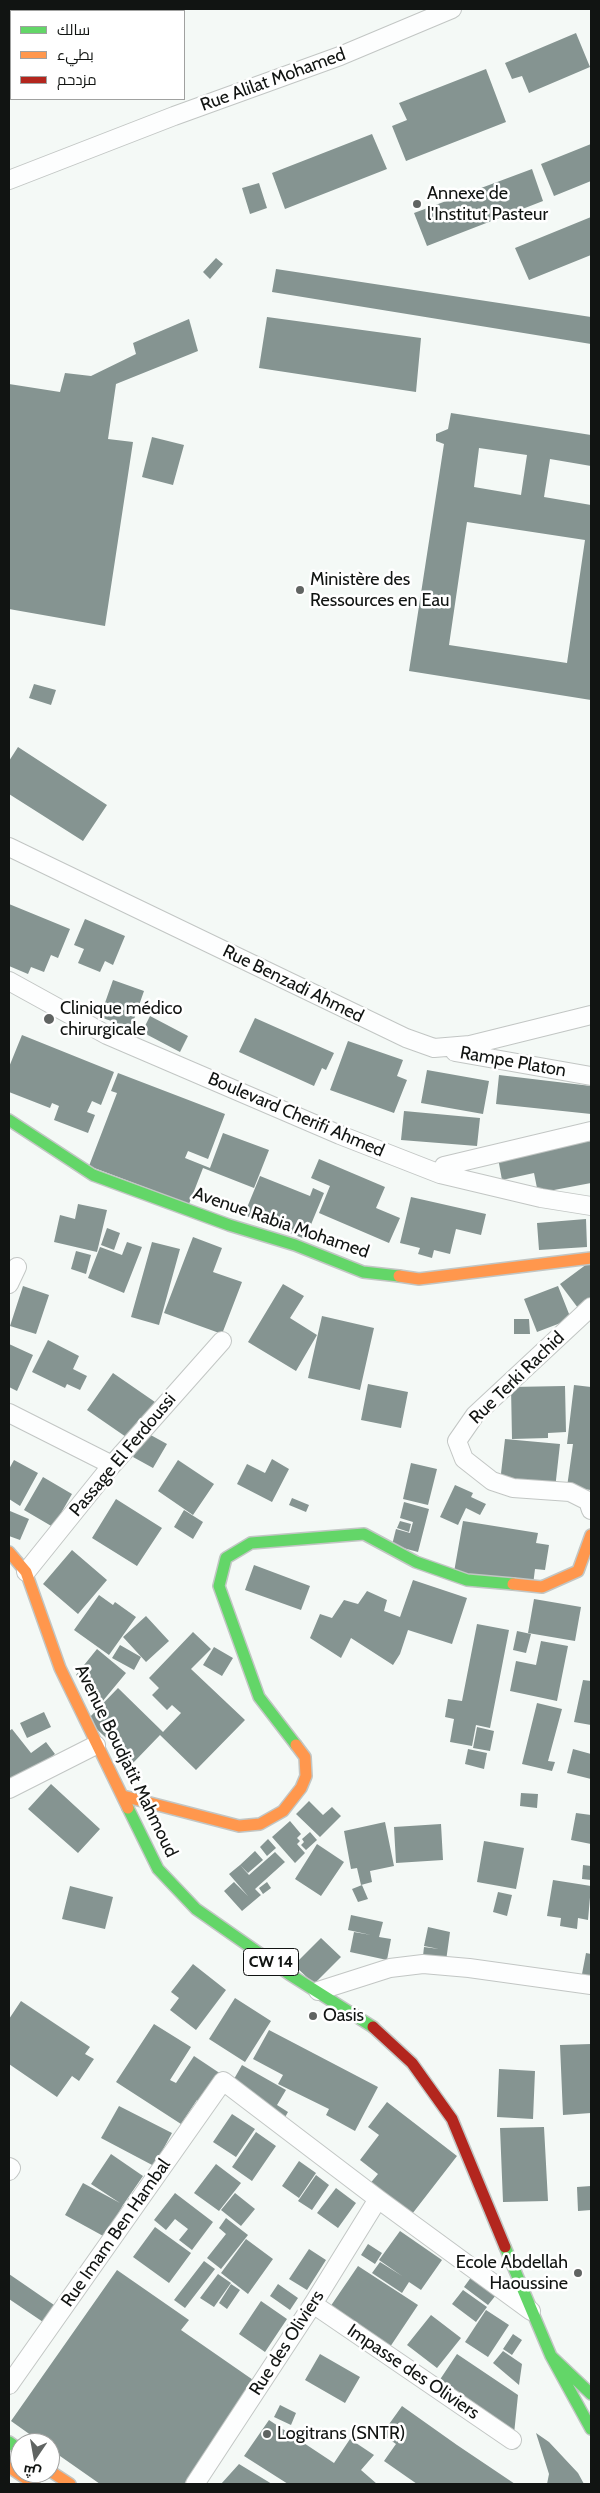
<!DOCTYPE html>
<html>
<head>
<meta charset="utf-8">
<style>
  body { margin:0 }
  #map { position:relative; width:600px; height:2493px; overflow:hidden; background:#f4f9f6; font-family:Cabin,Cairo,sans-serif }
  canvas { display:block }
  .frame { position:absolute; inset:0; border:10px solid #111412; pointer-events:none }
  .legend { position:absolute; left:10px; top:10px; width:175px; height:90px; box-sizing:border-box; background:#fff; border:1px solid #a0a1a0; margin:0; padding:6px 9px; list-style:none; font-size:15px; color:#111412 }
  .legend li { display:flex; align-items:center; gap:10px; height:25px }
  .legend b { width:25px; border:1px solid #a0a1a0 }
  .north { position:absolute; left:10px; top:2433px; width:50px; height:50px; box-sizing:border-box; background:#fff; border:1px solid #a0a1a0; border-radius:50%; rotate:192deg; font-size:14px; font-weight:700; line-height:20px; text-align:center; color:#111412 }
  .north::after { content:''; display:block; margin:auto; width:18px; height:22px; background:#606462; clip-path:polygon(50% 0,100% 100%,50% 72%,0 100%) }
</style>
</head>
<body>
<div id="map">
<canvas width="600" height="2493"></canvas>
<div class="frame"></div>
<ul class="legend">
<li><b style="height:6px;background:#63d668"></b>سالك</li>
<li><b style="height:6px;background:#ff974d"></b>بطيء</li>
<li><b style="height:6px;background:#b3261e"></b>مزدحم</li>
</ul>
<div class="north">ش</div>
</div>
<script>
const c = document.querySelector('canvas').getContext('2d');
c.lineJoin = 'round';
function fillPath(path, color) { c.fillStyle = color; c.fill(path, 'evenodd'); }
const poly = rows => new Path2D(rows.map(r => 'M' + r).join(''));
function stroke(path, color, width, dash) { c.strokeStyle = color; c.lineWidth = width; c.lineCap = dash ? 'butt' : 'round'; c.setLineDash(dash || []); c.stroke(path); }
function write(font, color, halo, rows, align = 'center') {
  c.font = font + ' Cabin,sans-serif'; c.lineWidth = 5; c.setLineDash([]); c.textBaseline = 'middle'; c.strokeStyle = halo; c.fillStyle = color; for (const [text, x, y, turn = 0] of rows) {
    c.save(); c.translate(x, y); c.rotate((+turn || 0) * Math.PI / 180); c.textAlign = isNaN(turn) ? turn : align; if (halo) c.strokeText(text, 0, 0); c.fillText(text, 0, 0); c.restore();
  }
}
fillPath(poly([
  [576,33,590,67,529,93,522,76,512,79,505,63],
  [486,69,506,122,406,161,392,126,407,120,399,103],
  [372,134,387,169,285,209,272,173],
  [591,144,591,181,554,196,541,164],
  [532,169,543,201,427,246,414,213],
  [259,183,267,208,250,214,242,188],
  [591,217,591,255,529,280,515,248],
  [216,258,223,264,210,279,203,272],
  [276,269,591,317,591,344,272,292],
  [267,317,421,338,416,392,259,368],
  [189,319,198,351,116,384,108,439,133,442,105,626,9,609,9,384,60,392,65,373,91,376,136,354,133,343],
  [451,413,591,435,591,466,550,459,544,497,591,505,591,700,409,671,444,444,436,441,436,434,448,429],
  [479,448,527,455,521,495,474,487],
  [467,522,585,540,567,663,449,645],
  [152,437,184,445,173,485,142,477],
  [34,684,56,690,51,705,29,698],
  [18,747,107,805,83,841,9,794,9,761],
  [9,904,70,929,58,958,51,955,44,972,31,967,28,974,9,966],
  [85,919,125,936,113,965,105,961,100,972,78,963,84,949,74,945],
  [113,980,144,991,131,1028,100,1017],
  [150,1016,188,1036,180,1052,142,1032],
  [255,1018,334,1053,326,1070,322,1068,314,1086,239,1052],
  [22,1035,114,1072,101,1105,92,1101,87,1112,95,1115,88,1133,54,1120,59,1106,52,1103,50,1108,9,1092,9,1067],
  [348,1041,403,1060,397,1076,407,1080,394,1113,330,1090],
  [427,1070,489,1081,483,1114,421,1103],
  [118,1073,225,1114,208,1159,188,1151,185,1158,210,1168,223,1133,269,1150,254,1188,203,1168,189,1204,89,1166,117,1093,111,1091],
  [499,1075,591,1086,591,1114,496,1104],
  [404,1111,480,1118,477,1146,401,1140],
  [591,1141,591,1183,538,1193,534,1173,502,1180,498,1158],
  [319,1159,385,1187,376,1208,400,1218,389,1243,319,1213,330,1186,311,1178],
  [260,1176,310,1196,313,1188,324,1193,305,1239,244,1215],
  [411,1197,486,1214,481,1235,456,1229,450,1254,434,1250,432,1258,418,1254,420,1248,400,1243],
  [78,1204,107,1210,97,1252,54,1242,60,1215,75,1219],
  [586,1219,587,1247,539,1250,537,1223],
  [107,1228,120,1233,114,1250,101,1245],
  [193,1237,222,1248,213,1272,242,1282,222,1334,164,1313],
  [127,1242,142,1247,124,1293,88,1278,100,1247,122,1255],
  [152,1242,180,1249,159,1325,131,1317],
  [76,1251,91,1255,86,1274,71,1269],
  [591,1261,591,1298,578,1308,560,1284],
  [283,1284,304,1296,290,1318,317,1335,296,1371,248,1342],
  [23,1286,49,1295,36,1334,10,1326],
  [558,1286,571,1319,537,1332,524,1299],
  [322,1316,374,1328,360,1390,308,1378],
  [514,1319,529,1319,530,1334,514,1334],
  [48,1340,79,1356,73,1369,87,1376,80,1390,67,1384,65,1388,32,1372],
  [9,1344,33,1355,17,1391,9,1387],
  [113,1373,155,1402,129,1439,87,1410],
  [368,1384,408,1392,401,1428,361,1420],
  [574,1385,591,1387,591,1490,567,1487,573,1444,567,1444],
  [565,1386,566,1432,548,1433,548,1438,512,1439,511,1387],
  [147,1433,167,1444,153,1468,133,1457],
  [505,1439,560,1444,555,1489,500,1482],
  [272,1459,289,1469,272,1502,237,1484,247,1464,265,1473],
  [14,1460,38,1473,20,1506,9,1499,9,1469],
  [178,1460,214,1484,193,1515,158,1491],
  [411,1463,437,1469,428,1505,403,1499],
  [43,1477,72,1494,53,1527,24,1510],
  [455,1485,473,1493,471,1497,486,1504,480,1515,466,1508,458,1525,440,1517],
  [292,1498,309,1505,306,1512,289,1505],
  [116,1499,162,1528,137,1566,92,1538],
  [404,1502,429,1509,418,1552,392,1545,396,1529,410,1533,413,1522,400,1518],
  [184,1510,203,1522,193,1539,174,1527],
  [10,1511,29,1519,20,1540,9,1536],
  [400,1521,411,1524,409,1532,397,1528],
  [463,1521,538,1533,536,1543,549,1545,545,1570,535,1569,533,1585,454,1572],
  [72,1550,107,1580,78,1614,43,1584],
  [254,1565,310,1586,301,1610,245,1590],
  [413,1580,467,1598,452,1644,408,1630,400,1654,393,1665,351,1638,341,1658,310,1638,320,1614,332,1618,344,1600,358,1604,367,1591,387,1600,384,1611,400,1617],
  [99,1595,113,1605,115,1602,136,1617,109,1655,74,1630],
  [534,1599,581,1607,575,1641,528,1633],
  [146,1616,169,1641,146,1662,123,1637],
  [477,1624,509,1630,490,1728,476,1725,472,1746,450,1742,454,1719,445,1717,448,1699,462,1701],
  [517,1631,531,1634,526,1653,513,1650],
  [193,1632,211,1649,191,1669,245,1720,196,1770,160,1735,133,1763,87,1720,118,1688,163,1732,181,1713,172,1705,167,1710,152,1695,159,1688,149,1678],
  [541,1641,568,1646,557,1701,510,1691,516,1661,536,1665],
  [120,1645,141,1657,134,1670,112,1658],
  [214,1647,233,1658,222,1676,203,1665],
  [97,1649,126,1673,102,1702,92,1694,95,1690,76,1675],
  [583,1680,591,1681,591,1725,574,1722],
  [537,1703,562,1709,548,1761,555,1762,552,1771,522,1764],
  [44,1712,51,1727,27,1738,20,1723],
  [477,1727,494,1731,490,1751,473,1748],
  [12,1729,31,1753,46,1742,55,1754,9,1792,9,1731],
  [468,1749,487,1753,484,1769,465,1764],
  [573,1749,591,1754,591,1779,567,1773],
  [51,1784,100,1829,78,1853,28,1809],
  [521,1793,538,1794,537,1808,520,1806],
  [309,1801,323,1815,332,1807,341,1816,320,1837,296,1814],
  [576,1813,591,1815,591,1844,571,1840],
  [290,1821,301,1834,297,1838,300,1841,297,1844,305,1853,295,1863,272,1837],
  [385,1822,394,1866,370,1871,372,1882,361,1885,357,1868,351,1869,344,1831],
  [441,1824,443,1860,396,1863,394,1827],
  [310,1832,317,1840,306,1850,301,1845,304,1842,302,1839],
  [268,1839,276,1848,267,1856,260,1847],
  [484,1841,524,1848,516,1889,477,1882],
  [317,1844,344,1862,321,1896,295,1879],
  [255,1851,263,1860,248,1873,240,1865],
  [275,1852,285,1862,255,1889,261,1895,242,1911,224,1891,234,1882,248,1896,229,1874,240,1865,249,1875],
  [583,1865,591,1866,591,1880,582,1879],
  [553,1880,591,1886,588,1920,578,1918,577,1929,560,1926,561,1918,547,1916],
  [267,1882,271,1888,263,1894,259,1888],
  [362,1885,368,1899,358,1902,352,1889],
  [70,1886,113,1897,105,1929,62,1919],
  [498,1892,512,1895,507,1916,493,1912],
  [351,1915,383,1922,379,1937,391,1939,387,1960,350,1952,354,1932,371,1935,348,1930],
  [428,1927,450,1932,446,1961,423,1956,424,1947,439,1949,424,1946],
  [321,1938,341,1957,314,1984,294,1965],
  [586,1953,591,1954,591,1976,582,1974],
  [193,1964,226,1990,196,2030,170,2010,179,1998,171,1992],
  [235,1998,271,2021,245,2062,209,2039],
  [21,2001,90,2047,85,2054,94,2059,79,2081,72,2076,57,2097,9,2064,9,2019],
  [154,2024,191,2047,170,2080,176,2083,194,2056,224,2076,205,2106,197,2100,181,2124,116,2082],
  [269,2030,378,2087,355,2131,326,2115,329,2109,278,2084,283,2075,253,2059],
  [591,2044,591,2113,563,2115,560,2045],
  [242,2065,286,2090,277,2105,288,2112,284,2119,230,2086],
  [499,2069,535,2071,533,2119,497,2117],
  [387,2102,457,2156,409,2218,368,2186,378,2174,360,2160,379,2135,368,2127],
  [119,2106,172,2133,154,2166,101,2138],
  [232,2114,255,2129,236,2157,213,2142],
  [544,2127,548,2201,503,2202,500,2128],
  [256,2132,276,2146,252,2181,232,2167],
  [111,2154,143,2176,123,2205,105,2237,65,2215,83,2183,120,2203,91,2184],
  [299,2161,316,2173,299,2198,282,2186],
  [216,2164,241,2183,219,2211,194,2193],
  [316,2175,329,2185,312,2210,298,2201],
  [591,2186,591,2210,578,2211,577,2187],
  [336,2188,356,2203,338,2228,317,2213],
  [175,2193,213,2222,192,2250,179,2240,188,2229,175,2219,166,2230,154,2220],
  [235,2193,255,2209,241,2226,221,2210],
  [226,2218,248,2235,221,2269,207,2258,226,2234,219,2228],
  [155,2227,191,2253,169,2283,133,2257],
  [400,2231,442,2260,421,2290,409,2282,402,2293,372,2273,380,2262,402,2276,379,2260],
  [246,2239,273,2259,248,2294,221,2273],
  [368,2244,382,2253,375,2264,361,2255],
  [309,2249,326,2260,307,2290,289,2279],
  [204,2261,215,2269,185,2308,174,2300],
  [358,2266,418,2305,390,2347,330,2307],
  [117,2270,189,2320,181,2330,256,2382,184,2484,100,2484,50,2449,50,2443,42,2443,11,2421],
  [9,2274,57,2307,46,2324,9,2299],
  [218,2274,231,2283,214,2307,200,2298],
  [472,2276,496,2295,488,2305,464,2287],
  [231,2284,240,2290,227,2309,219,2303],
  [278,2284,298,2298,290,2310,270,2296],
  [463,2290,487,2307,476,2322,452,2304],
  [261,2301,287,2319,265,2352,239,2334],
  [486,2310,509,2325,488,2357,465,2342],
  [431,2315,461,2338,437,2368,407,2345],
  [513,2334,522,2340,512,2355,503,2349],
  [503,2351,522,2364,519,2385,493,2363],
  [320,2354,360,2377,345,2403,305,2380],
  [457,2354,518,2395,514,2434,439,2381],
  [280,2405,296,2413,291,2425,274,2417],
  [402,2406,457,2445,515,2484,417,2484,384,2461,396,2444,382,2434],
  [269,2420,334,2463,350,2439,374,2455,361,2470,377,2484,288,2484,244,2456],
  [536,2433,549,2442,578,2473,584,2484,547,2484,549,2474],
  [239,2464,272,2484,221,2484]
]), '#859491');
const street = poly([
  [9,180,174,116,340,56,452,9],
  [9,847,406,1038,434,1048,470,1045,591,1015],
  [9,981,107,1035,340,1135,440,1174,444,1166,591,1131],
  [455,1052,591,1076],
  [440,1174,541,1198,591,1206],
  [9,1284,17,1267],
  [591,1307,475,1415,457,1441,464,1459,492,1481,513,1488,570,1492,588,1501,591,1510],
  [9,1413,112,1465],
  [26,1572,112,1465,222,1341],
  [9,1789,96,1745],
  [318,1991,390,1968,423,1964,469,1968,591,1985],
  [9,2167,11,2168,9,2171],
  [313,2304,512,2440],
  [9,2385,223,2081,378,2199,531,2311],
  [195,2484,313,2304,378,2199]
]);
const fast = poly([
  [9,1120,93,1175,229,1225,295,1245,363,1272,399,1276],
  [296,1745,259,1697,219,1586,226,1558,251,1543,364,1534,416,1562,467,1580,513,1584],
  [128,1808,158,1869,196,1909,289,1974,373,2027],
  [505,2247,551,2356,591,2429],
  [551,2356,591,2394],
  [9,2442,20,2450]
]);
const slow = poly([
  [399,1276,419,1279,591,1258],
  [9,1552,26,1572,60,1668,128,1808],
  [513,1584,542,1587,578,1571,591,1535],
  [123,1796,239,1826,260,1824,283,1811,301,1788,306,1776,305,1757,296,1745],
  [9,2467,34,2484],
  [50,2471,70,2484]
]);
const jam = poly([
  [373,2027,412,2063,452,2119,505,2247]
]);
stroke(street, '#c2c6c4', 20);
stroke(fast, '#c2c6c4', 14);
stroke(slow, '#c2c6c4', 14);
stroke(jam, '#c2c6c4', 14);
stroke(street, '#fdfefe', 18);
stroke(fast, '#63d668', 11);
stroke(slow, '#ff974d', 11);
stroke(jam, '#b3261e', 11);
for (const [x, y, r, color] of [
  [417,204,5,"#606462"],
  [300,590,5,"#606462"],
  [49,1019,6,"#606462"],
  [313,2016,5,"#606462"],
  [578,2273,5,"#606462"],
  [267,2434,5,"#606462"]
]) { const dot = new Path2D(); dot.arc(x, y, r, 0, 2 * Math.PI); c.fillStyle = color; c.fill(dot); stroke(dot, '#fff', 2); }
for (const [x, y, w] of [
  [271,1962,55]
]) { const box = new Path2D(); box.roundRect(x - w / 2, y - 13.5, w, 27, 4); c.fillStyle = '#fff'; c.fill(box); stroke(box, '#111412', 1); }
write('bold 16px', '#111412', null, [
  ["CW 14",271,1962]
]);
write('18px', '#111412', '#fff', [
  ["Rue Alilat Mohamed",273,80,-20],
  ["Rue Benzadi Ahmed",293,984,26],
  ["Rampe Platon",513,1062,10],
  ["Boulevard Cherifi Ahmed",296,1115,23],
  ["Avenue Rabia Mohamed",281,1223,19],
  ["Rue Terki Rachid",517,1378,-44],
  ["Passage El Ferdoussi",123,1455,-50],
  ["Avenue Boudjatit Mahmoud",126,1761,64],
  ["Rue Imam Ben Hambal",116,2233,-55],
  ["Rue des Oliviers",287,2343,-57],
  ["Impasse des Oliviers",413,2372,34]
]);
write('18px', '#111412', '#fff', [
  ["Annexe de",427,194],
  ["l'Institut Pasteur",427,215],
  ["Ministère des",310,580],
  ["Ressources en Eau",310,601],
  ["Clinique médico",60,1009],
  ["chirurgicale",60,1030],
  ["Oasis",323,2016],
  ["Ecole Abdellah",568,2263,"right"],
  ["Haoussine",568,2284,"right"],
  ["Logitrans (SNTR)",277,2434]
], 'left');
</script>
</body>
</html>
